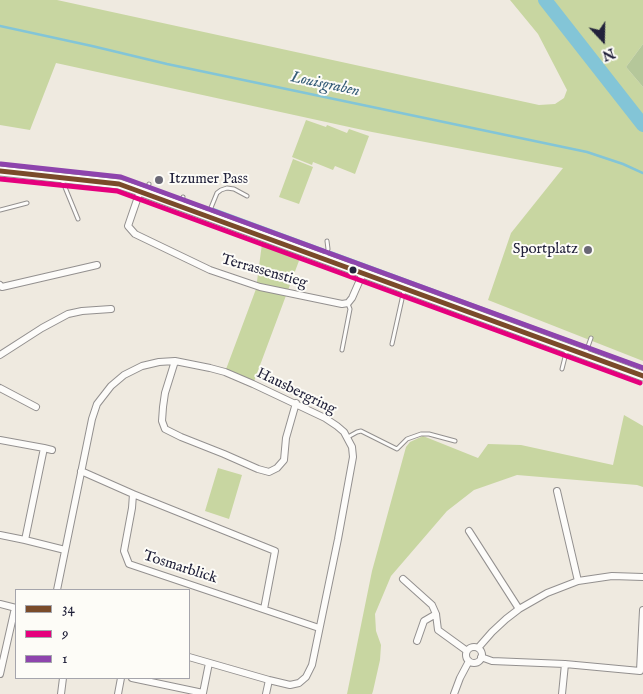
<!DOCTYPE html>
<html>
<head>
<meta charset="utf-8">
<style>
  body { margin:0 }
  #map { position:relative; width:643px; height:694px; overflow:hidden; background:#efeae0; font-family:"IM FELL English",serif }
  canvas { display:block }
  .legend { position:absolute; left:15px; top:589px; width:175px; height:90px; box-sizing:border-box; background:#fdfcf7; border:1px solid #a5a5ac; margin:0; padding:6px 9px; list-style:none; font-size:15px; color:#22223b }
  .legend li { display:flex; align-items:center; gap:10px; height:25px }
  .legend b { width:25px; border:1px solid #a5a5ac }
  .north { position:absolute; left:578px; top:15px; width:50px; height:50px; -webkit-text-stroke:4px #fdfcf7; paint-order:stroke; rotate:159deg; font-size:14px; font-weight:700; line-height:20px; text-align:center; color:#22223b }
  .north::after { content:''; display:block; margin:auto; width:18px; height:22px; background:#22223b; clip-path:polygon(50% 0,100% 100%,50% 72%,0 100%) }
</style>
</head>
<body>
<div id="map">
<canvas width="643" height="694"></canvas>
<ul class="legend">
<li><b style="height:6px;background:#7a4b2a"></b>34</li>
<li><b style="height:6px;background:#e5007d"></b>9</li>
<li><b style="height:6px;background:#8e44ad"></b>1</li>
</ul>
<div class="north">N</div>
</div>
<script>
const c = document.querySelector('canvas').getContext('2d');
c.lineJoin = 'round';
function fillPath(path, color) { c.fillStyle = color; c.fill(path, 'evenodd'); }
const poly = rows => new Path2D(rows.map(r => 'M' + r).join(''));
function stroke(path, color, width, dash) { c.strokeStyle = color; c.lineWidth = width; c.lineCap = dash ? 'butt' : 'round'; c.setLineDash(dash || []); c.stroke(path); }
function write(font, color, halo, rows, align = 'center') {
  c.font = font + ' "IM FELL English",serif'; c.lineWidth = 4; c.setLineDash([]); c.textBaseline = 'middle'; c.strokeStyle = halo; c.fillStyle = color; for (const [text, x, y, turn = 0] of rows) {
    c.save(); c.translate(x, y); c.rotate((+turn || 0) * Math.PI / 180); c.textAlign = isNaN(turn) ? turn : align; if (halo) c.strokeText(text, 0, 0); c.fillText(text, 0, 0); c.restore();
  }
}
fillPath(poly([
  [0,0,57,0,539,105,555,104,564,98,567,90,538,34,510,0,643,0,643,44,626,67,643,87,643,361,488,300,511,233,563,168,372,132,56,63,30,130,0,125],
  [306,120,326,127,327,125,347,133,349,129,369,136,355,174,335,166,333,170,313,162,312,165,292,157],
  [293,159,313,167,299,204,279,197],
  [263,236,303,250,253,384,225,372,256,289],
  [624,415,643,426,643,487,637,485,517,475,474,490,447,511,391,576,375,614,376,631,381,645,380,660,373,691,372,694,347,694,372,571,406,447,410,442,423,436,478,458,488,444,521,445,613,465],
  [218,468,242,475,229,519,205,511]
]), '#c8d6a1');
fillPath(poly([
  [643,44,643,87,626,67]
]), '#b5c79a');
stroke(poly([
  [0,26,92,46,167,64,587,152,623,164,643,173],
  [213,209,324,250],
  [330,252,585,346],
  [590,348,643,367]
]), '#83c5d7', 2.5);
stroke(poly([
  [545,0,643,125]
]), '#83c5d7', 14);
const service = poly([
  [62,180,78,219],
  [146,192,149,184],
  [181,205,183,197],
  [0,210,27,203],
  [208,215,217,193,221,190,227,188,234,189,247,196],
  [325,257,328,249,327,241],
  [392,344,404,290],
  [342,350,350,309,348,304],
  [585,355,591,338],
  [562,369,567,349],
  [348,437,357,432,361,431,397,449,407,439,421,434,429,434,455,441]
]);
const minor = poly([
  [140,191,128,226,135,234,210,270,260,287,342,304,348,303,352,298,363,273],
  [0,285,2,287,97,265],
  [0,355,42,328,68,314,82,311,111,309],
  [175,361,165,393,163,407,162,421,165,429,181,437,224,454,258,469,269,472,277,468,284,460,286,438,296,403],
  [0,388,36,407],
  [0,440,44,448,25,540,65,550],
  [44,448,52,450],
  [81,471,133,494,132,508,124,551,129,564,319,628],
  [557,491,578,581],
  [133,494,275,551,264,609],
  [469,531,519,609],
  [0,535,25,540],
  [403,579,432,605,436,614,438,630,467,651],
  [57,590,92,419,97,404,111,386,124,375,142,366,159,362,175,361,210,368,225,372,253,384,325,418,337,426,344,432,352,447,353,457,338,539,312,665,306,677,299,683,290,685,269,680,189,657],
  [0,604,16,608],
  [417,641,424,621,436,614],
  '466 655a8 8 0 1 1 16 0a8 8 0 1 1-16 0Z',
  [478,648,492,632,506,619,519,609,547,593,578,581,612,576,643,577],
  [481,657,492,661,565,664,562,694],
  [565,664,640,671,643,610],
  [0,674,15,608],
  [132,678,203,693,209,663],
  [61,694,63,678],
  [118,694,121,678],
  [266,694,269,680],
  [454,694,460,678,469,661]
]);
const secondary = poly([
  [0,171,119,184,140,191,643,376]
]);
stroke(service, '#93908f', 5);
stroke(minor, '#93908f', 8);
stroke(secondary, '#93908f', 11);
stroke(service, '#fdfcfa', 3);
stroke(minor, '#fdfcfa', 6);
stroke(secondary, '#fdfcfa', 9);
stroke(poly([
  [0,171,119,184,643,376]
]), '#7a4b2a', 5);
stroke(poly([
  [0,179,117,191,640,383]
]), '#e5007d', 5);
stroke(poly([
  [1,164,121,177,643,368]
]), '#8e44ad', 5);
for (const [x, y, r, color] of [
  [159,180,5,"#6a6875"],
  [588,250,5,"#6a6875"],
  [353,270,4.5,"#22223b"]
]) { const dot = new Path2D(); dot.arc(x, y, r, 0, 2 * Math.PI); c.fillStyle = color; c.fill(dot); stroke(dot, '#fdfcf7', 2); }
write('15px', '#22223b', '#fdfcf7', [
  ["Itzumer Pass",169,180],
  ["Sportplatz",578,250,"right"]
], 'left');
write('15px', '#22223b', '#fdfcf7', [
  ["Terrassenstieg",264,272,16],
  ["Hausbergring",296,392,26],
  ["Tosmarblick",180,568,18]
]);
write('italic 16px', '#365d78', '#fdfcf7', [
  ["Louisgraben",325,85,12]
]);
</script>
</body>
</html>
